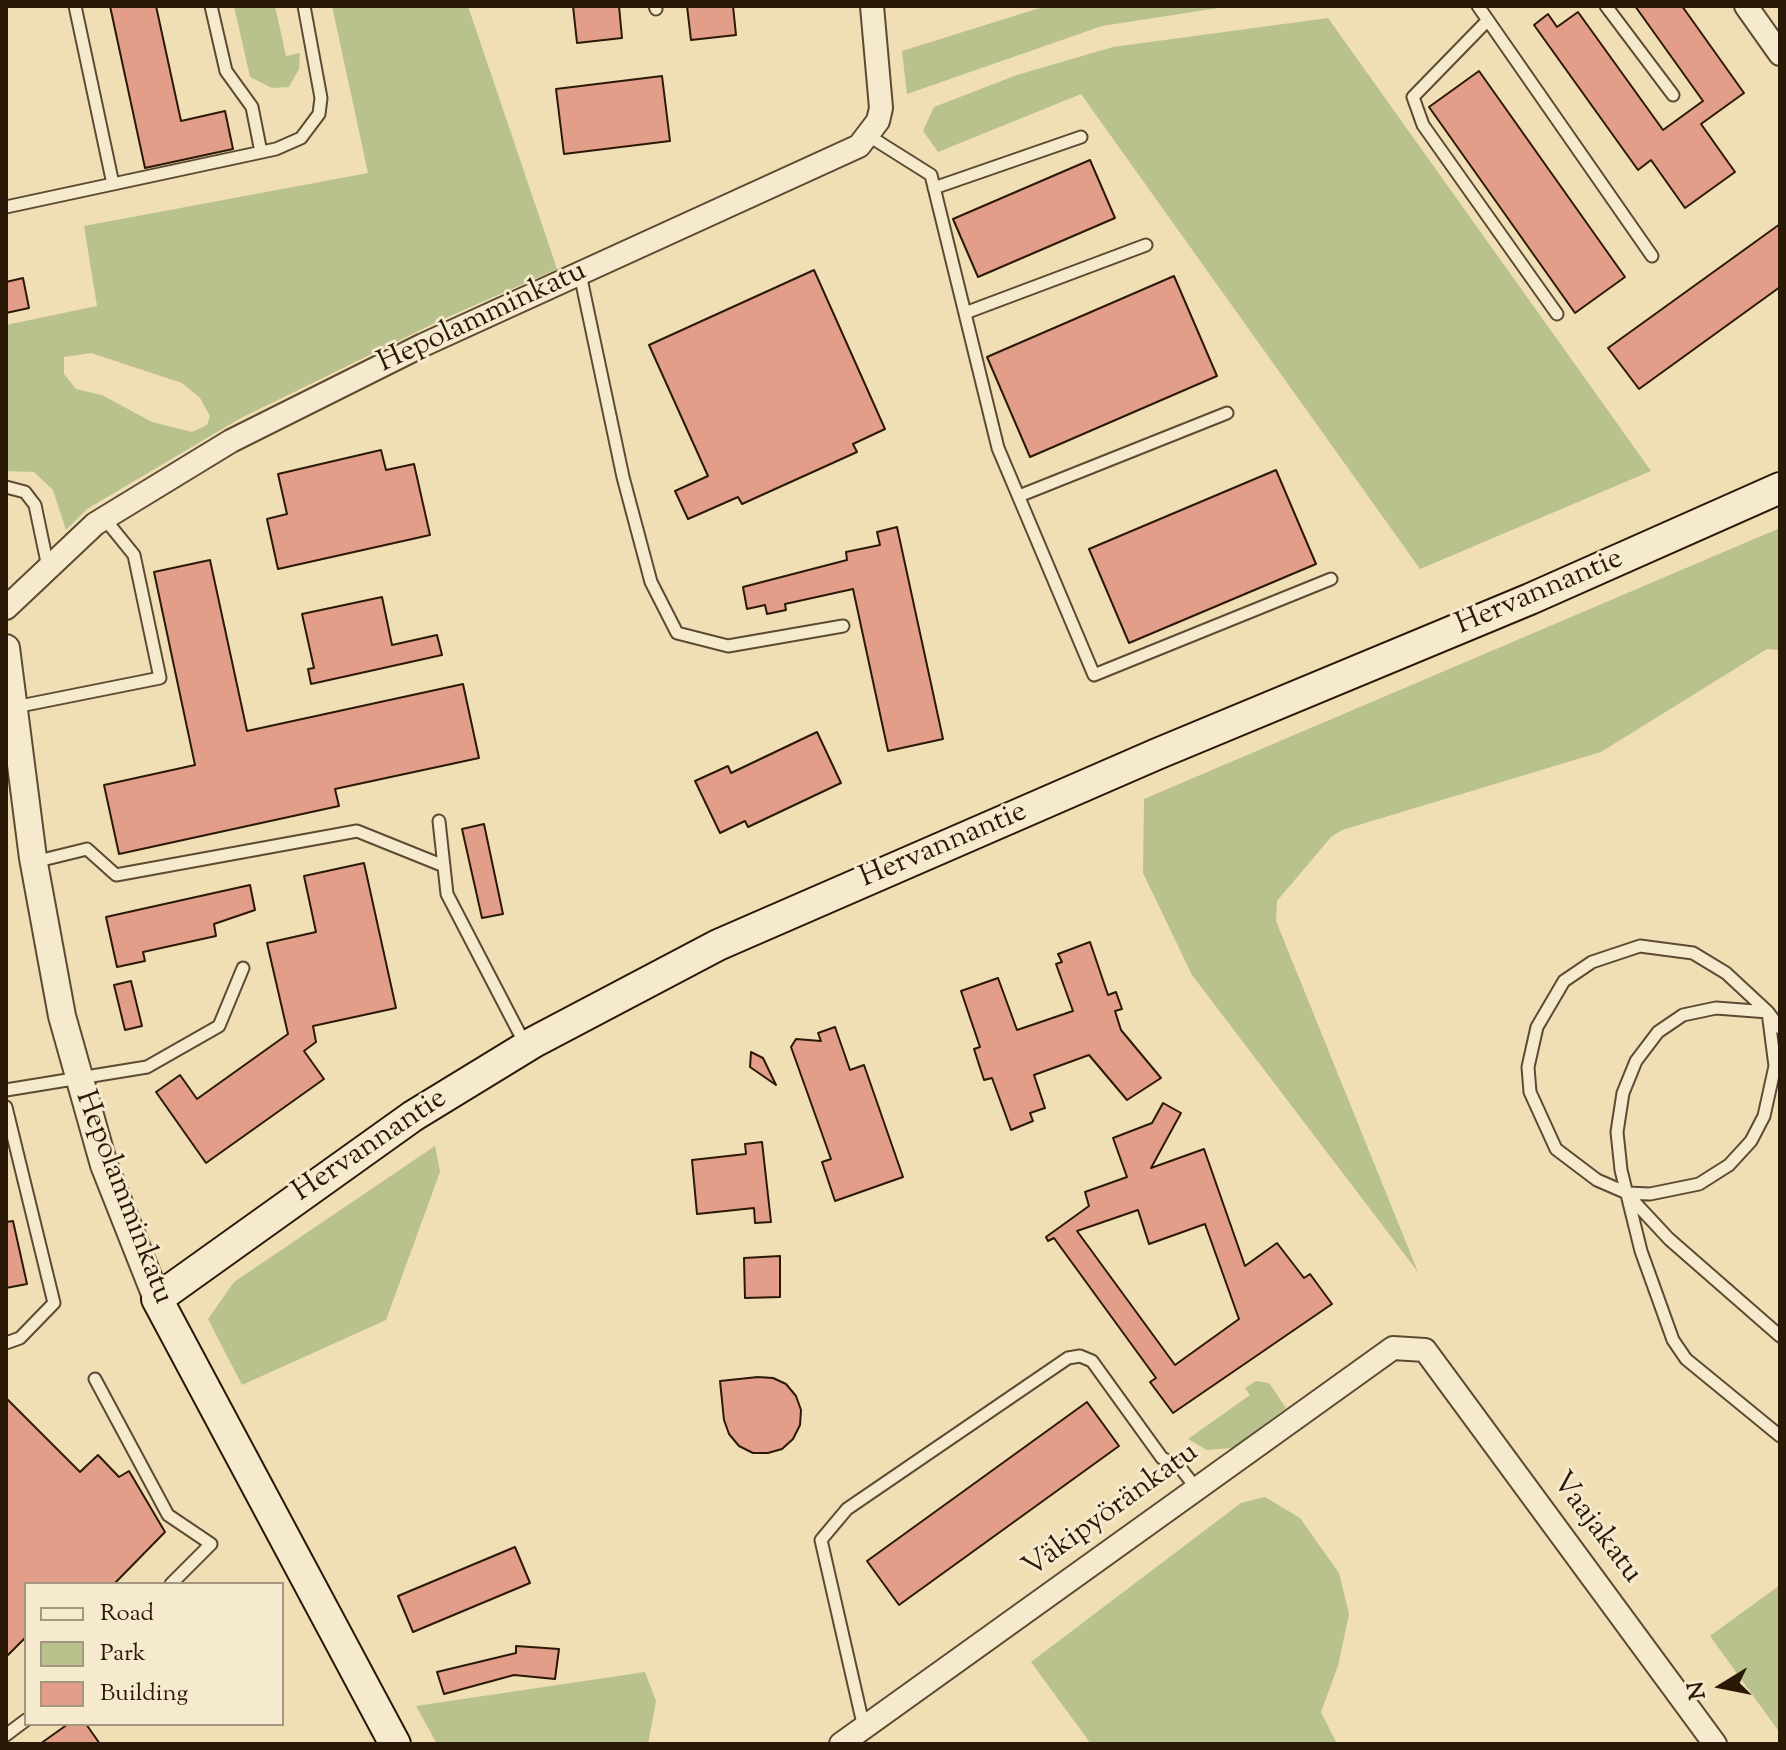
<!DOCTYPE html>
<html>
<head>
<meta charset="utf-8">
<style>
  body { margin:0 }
  #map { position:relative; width:1786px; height:1750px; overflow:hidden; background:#f0deb4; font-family:"Sorts Mill Goudy",serif }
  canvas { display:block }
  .frame { position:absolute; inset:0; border:8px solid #2b1908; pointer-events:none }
  .legend { position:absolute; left:24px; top:1582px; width:260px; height:144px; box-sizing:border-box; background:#f5eace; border:2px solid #a4967f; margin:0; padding:10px 14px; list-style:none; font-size:24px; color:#2b1908 }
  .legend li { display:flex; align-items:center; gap:16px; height:40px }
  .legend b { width:40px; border:2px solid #a4967f }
  .north { position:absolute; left:1682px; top:1646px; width:80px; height:80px; -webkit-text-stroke:6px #f5eace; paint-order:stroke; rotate:260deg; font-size:22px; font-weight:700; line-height:32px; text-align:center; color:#2b1908 }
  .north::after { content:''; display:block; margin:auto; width:28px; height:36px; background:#2b1908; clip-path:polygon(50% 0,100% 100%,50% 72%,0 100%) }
</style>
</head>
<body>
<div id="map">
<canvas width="1786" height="1750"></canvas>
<div class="frame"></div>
<ul class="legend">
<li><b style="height:10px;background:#f5eace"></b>Road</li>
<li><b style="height:22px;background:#b9c18d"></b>Park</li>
<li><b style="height:22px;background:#e29e88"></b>Building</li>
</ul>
<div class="north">N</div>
</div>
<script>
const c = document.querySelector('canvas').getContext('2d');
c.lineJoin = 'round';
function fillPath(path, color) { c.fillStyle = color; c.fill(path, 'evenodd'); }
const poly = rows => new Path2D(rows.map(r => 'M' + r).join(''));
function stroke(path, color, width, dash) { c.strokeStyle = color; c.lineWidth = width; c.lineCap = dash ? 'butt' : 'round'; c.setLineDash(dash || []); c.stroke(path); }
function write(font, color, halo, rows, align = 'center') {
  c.font = font + ' "Sorts Mill Goudy",serif'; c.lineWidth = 6; c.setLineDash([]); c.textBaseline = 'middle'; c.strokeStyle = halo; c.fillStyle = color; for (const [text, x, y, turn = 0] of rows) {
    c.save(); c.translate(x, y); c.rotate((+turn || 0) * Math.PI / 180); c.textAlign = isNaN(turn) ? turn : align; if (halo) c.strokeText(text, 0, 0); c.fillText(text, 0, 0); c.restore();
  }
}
fillPath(poly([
  [234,6,275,6,286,56,300,53,299,69,289,87,272,88,250,77],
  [332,6,468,6,557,269,441,320,239,419,87,509,66,530,53,490,34,472,6,471,6,325,97,306,84,226,368,173],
  [91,353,182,383,200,398,210,416,207,425,192,432,152,422,102,395,76,389,64,374,64,357],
  [1046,6,1231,6,1102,26,907,94,902,51],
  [1328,18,1651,471,1420,569,1081,94,938,152,923,131,934,107,1017,75,1113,47],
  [1780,528,1780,650,1767,649,1601,752,1342,830,1331,837,1277,901,1276,921,1418,1272,1192,975,1143,873,1144,799],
  [435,1146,440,1172,386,1320,242,1385,208,1319,234,1282],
  [1256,1381,1269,1383,1286,1408,1233,1448,1207,1450,1188,1439,1250,1395,1245,1388],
  [1265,1497,1300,1518,1339,1573,1349,1614,1338,1666,1321,1712,1337,1744,1091,1744,1031,1662,1241,1503],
  [1780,1585,1780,1733,1710,1636],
  [645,1672,656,1701,648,1744,437,1744,416,1706]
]), '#b9c18d');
const building = poly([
  [110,6,156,6,181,121,225,111,233,149,145,168,110,6],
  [573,6,619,6,622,38,577,43,573,6],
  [687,6,733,6,736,35,691,40,687,6],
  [1635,6,1682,6,1744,93,1701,124,1735,172,1685,208,1651,160,1638,170,1534,25,1548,14,1557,27,1578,12,1663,130,1703,101,1635,6],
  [1479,71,1625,277,1575,313,1429,107,1479,71],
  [662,76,670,141,564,154,556,89,662,76],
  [1090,160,1115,218,978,277,953,219,1090,160],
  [1780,224,1780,287,1639,389,1608,348,1780,224],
  [814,270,885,429,853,444,857,452,742,504,738,497,688,519,675,491,708,476,649,345,814,270],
  [1174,276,1217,376,1030,457,987,357,1174,276],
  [23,278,29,308,6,313,6,282,23,278],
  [381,450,386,470,414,464,430,535,278,569,267,519,287,514,278,474,381,450],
  [1276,470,1316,564,1129,643,1089,549,1276,470],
  [897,527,943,739,888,751,853,589,785,604,786,610,767,614,765,605,747,609,743,587,847,560,846,552,880,545,877,532,897,527],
  [210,560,247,731,463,684,479,758,335,789,339,806,119,854,104,785,195,765,154,572,210,560],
  [382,597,392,645,437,635,442,655,311,684,308,669,314,668,302,614,382,597],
  [817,732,841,783,748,827,745,821,720,833,695,781,728,766,731,773,817,732],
  [484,824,503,914,482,918,462,829,484,824],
  [364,863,396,1008,313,1026,316,1042,304,1051,324,1079,206,1163,156,1092,180,1075,197,1099,288,1034,267,943,316,932,304,876,364,863],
  [250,885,255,910,214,924,216,936,143,952,145,961,117,967,106,917,250,885],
  [1090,942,1108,995,1116,992,1122,1009,1115,1011,1121,1030,1161,1078,1127,1100,1089,1055,1034,1075,1045,1108,1030,1113,1033,1121,1011,1130,992,1078,984,1080,974,1049,980,1047,961,991,998,978,1017,1030,1073,1011,1056,964,1062,962,1058,954,1090,942],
  [131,981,142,1026,125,1030,114,985,131,981],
  [835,1027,850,1070,864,1065,903,1177,835,1201,822,1162,831,1159,791,1047,796,1039,821,1041,818,1033,835,1027],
  [751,1052,763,1058,776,1085,750,1067,751,1052],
  [1163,1103,1181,1113,1151,1168,1204,1149,1245,1266,1277,1243,1304,1278,1310,1274,1332,1304,1173,1413,1150,1382,1156,1378,1054,1238,1048,1241,1046,1237,1089,1206,1085,1192,1127,1177,1113,1138,1152,1123,1163,1103],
  [1138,1210,1149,1244,1205,1224,1239,1319,1175,1365,1077,1231,1138,1210],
  [762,1142,771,1222,755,1223,754,1208,697,1214,692,1160,746,1154,745,1144,762,1142],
  [13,1221,27,1284,6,1288,6,1222,13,1221],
  [780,1256,780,1297,745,1298,744,1258,780,1256],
  [758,1377,773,1378,786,1384,796,1396,801,1410,800,1425,793,1439,782,1449,768,1453,753,1453,739,1446,729,1434,724,1420,720,1381,758,1377],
  [6,1398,80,1472,98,1455,119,1477,129,1471,165,1532,114,1584,26,1584,26,1637,6,1657,6,1398],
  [1087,1402,1119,1446,899,1605,867,1561,1087,1402],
  [515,1547,530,1583,413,1632,398,1596,515,1547],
  [516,1646,559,1649,555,1679,514,1675,444,1694,437,1672,516,1653,516,1646],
  [68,1724,86,1724,100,1744,40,1744,68,1724]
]);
fillPath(building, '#e29e88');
stroke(building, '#2b1908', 2);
const service = poly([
  [75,6,113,184],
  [211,6,226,71,252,107,261,152],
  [655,6,656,9],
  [1478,6,1652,256],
  [1606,6,1673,95],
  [1488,20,1413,97,1423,125,1557,314],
  [869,136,931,175,998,448,1094,675,1331,579],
  [934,188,1081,137],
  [6,207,276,149,301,138,319,114,321,98,304,6],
  [580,274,623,477,651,582,677,633,728,646,843,626],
  [965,313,1146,245],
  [6,487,25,492,35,505,48,567],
  [1019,496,1227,413],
  [15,707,160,678,134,555,104,518],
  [439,821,447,894,526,1046],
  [34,862,87,849,116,875,357,831,444,866],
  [1640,946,1693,953,1726,973,1768,1012,1775,1066,1764,1116,1751,1141,1729,1165,1699,1184,1650,1194,1627,1193,1597,1180,1556,1149,1530,1092,1528,1067,1537,1027,1564,981,1592,962,1640,946],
  [1780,1028,1768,1012,1716,1008,1683,1015,1658,1032,1636,1061,1623,1093,1617,1132,1621,1170,1641,1251,1673,1340,1686,1359,1780,1436],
  [6,1090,147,1067,219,1026,243,968],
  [6,1107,54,1303,20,1338,6,1343],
  [1628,1195,1669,1239,1780,1336],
  [95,1379,168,1515,211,1544,171,1584],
  [864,1728,821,1540,847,1509,1068,1358,1080,1356,1092,1361,1162,1458,1179,1466,1196,1488],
  [6,1735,26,1720]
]);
const minor = poly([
  [1746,6,1780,54],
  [6,608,95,524,231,441,423,345,859,146,878,121,881,108,872,6],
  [841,1744,1393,1348,1425,1350,1715,1744]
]);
const tertiary = poly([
  [6,648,33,858,62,1016,104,1165,157,1299]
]);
const secondary = poly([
  [395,1744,157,1299,413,1116,534,1042,718,945,1157,754,1530,599,1780,488]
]);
stroke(service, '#5c4a33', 15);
stroke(minor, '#5c4a33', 26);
stroke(tertiary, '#5c4a33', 30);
stroke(secondary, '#2b1908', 34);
stroke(service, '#f5eace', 11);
stroke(minor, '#f5eace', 22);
stroke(tertiary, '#f5eace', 26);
stroke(secondary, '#f5eace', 30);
write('30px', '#2b1908', '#f5eace', [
  ["Hepolamminkatu",483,319,-25],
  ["Hervannantie",1540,594,-23],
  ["Hervannantie",944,847,-23],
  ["Hervannantie",371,1147,-34],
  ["Hepolamminkatu",122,1198,69],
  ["Väkipyöränkatu",1112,1512,-36],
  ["Vaajakatu",1595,1529,53]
]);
</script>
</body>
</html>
